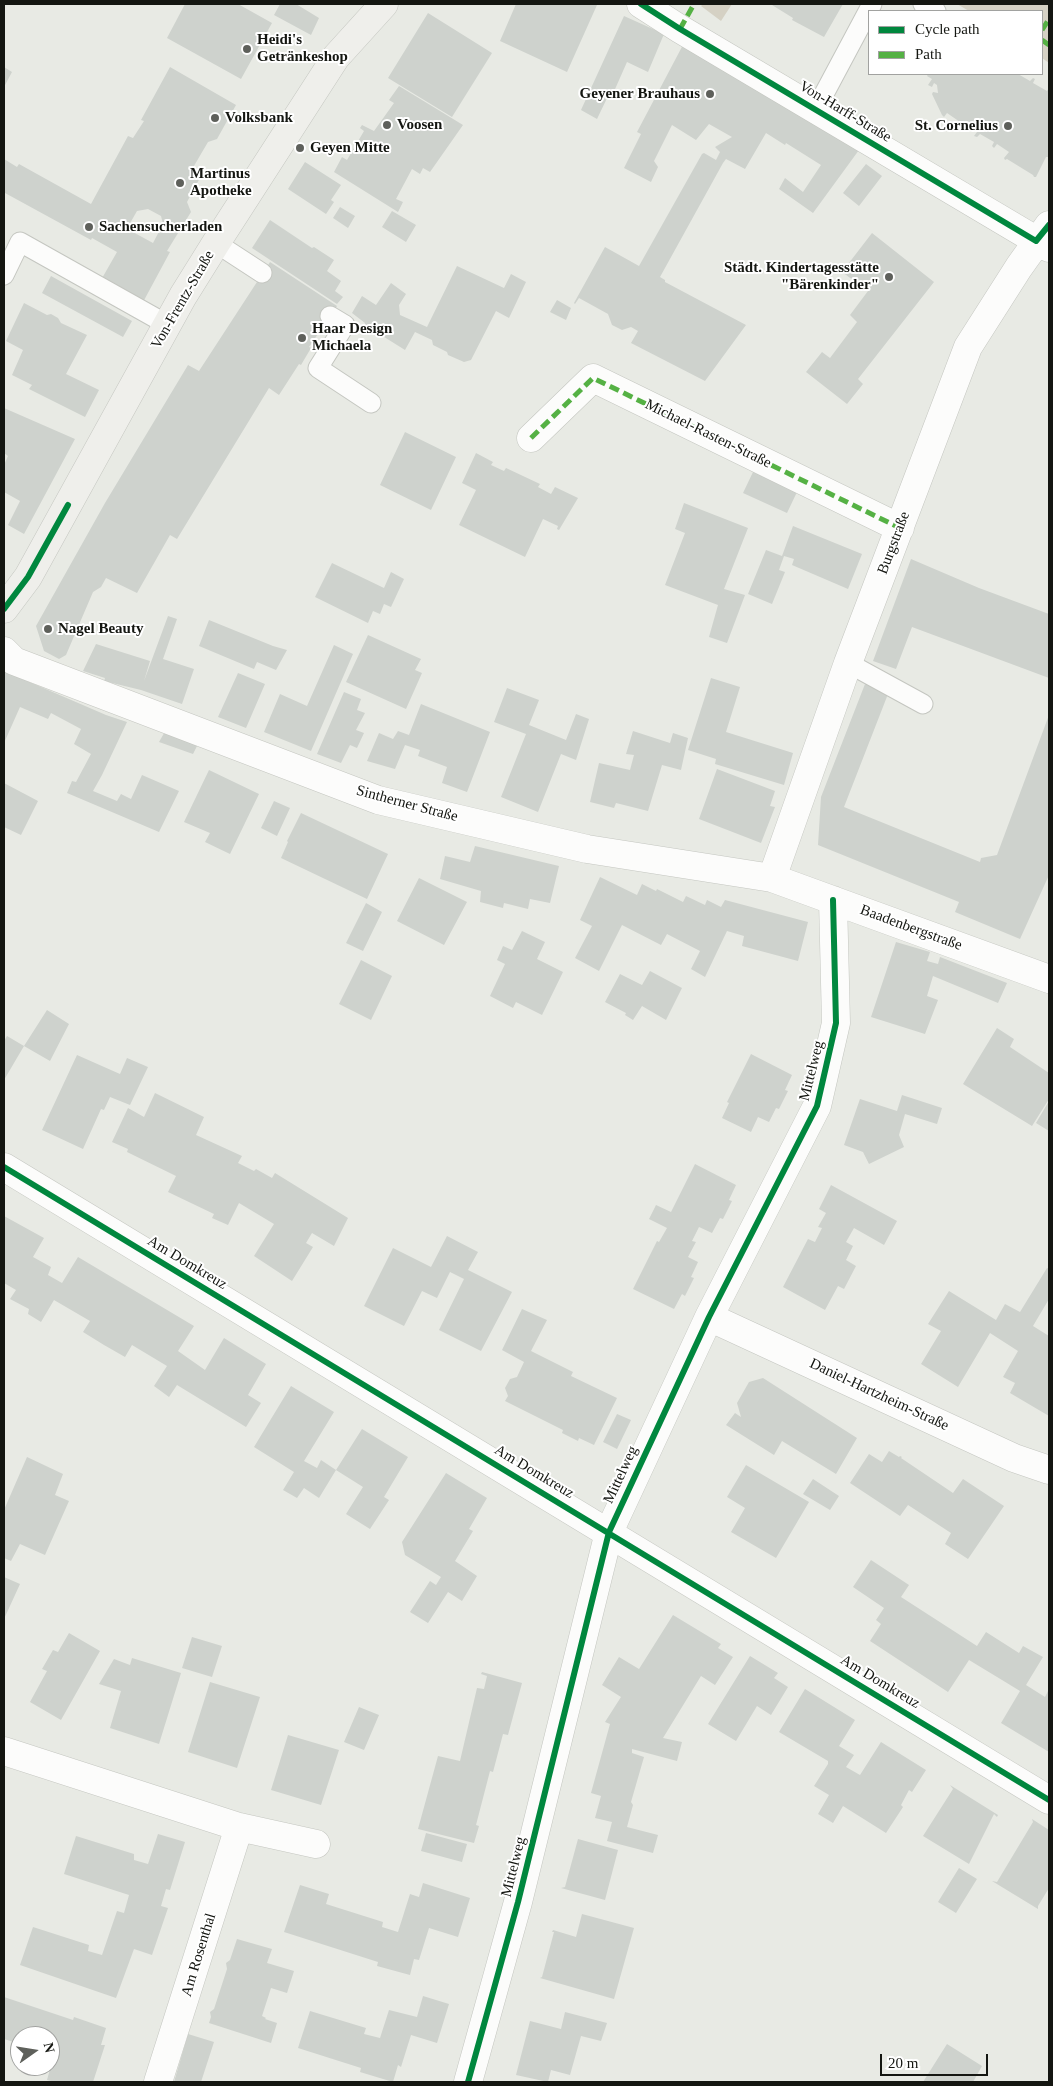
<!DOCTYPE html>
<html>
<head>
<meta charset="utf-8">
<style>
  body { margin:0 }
  #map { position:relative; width:1053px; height:2086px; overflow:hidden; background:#e8eae4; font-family:Georgia,serif }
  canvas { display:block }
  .frame { position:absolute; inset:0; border:5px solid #141611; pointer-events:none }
  .legend { position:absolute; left:868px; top:10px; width:175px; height:65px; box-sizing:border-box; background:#fff; border:1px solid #a1a2a0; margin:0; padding:6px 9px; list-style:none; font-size:15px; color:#141611 }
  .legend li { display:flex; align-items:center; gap:10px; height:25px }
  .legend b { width:25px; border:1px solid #a1a2a0 }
  .north { position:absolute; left:10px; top:2026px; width:50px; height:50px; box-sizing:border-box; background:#fff; border:1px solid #a1a2a0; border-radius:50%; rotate:77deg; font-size:14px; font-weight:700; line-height:20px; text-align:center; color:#141611 }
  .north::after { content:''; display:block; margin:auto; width:18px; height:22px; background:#5e605b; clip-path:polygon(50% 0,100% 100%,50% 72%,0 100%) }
  .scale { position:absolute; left:880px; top:2054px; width:108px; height:22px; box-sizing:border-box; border:2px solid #141611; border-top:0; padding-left:6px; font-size:15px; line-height:18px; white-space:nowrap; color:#141611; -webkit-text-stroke:4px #fff; paint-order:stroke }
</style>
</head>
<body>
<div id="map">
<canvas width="1053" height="2086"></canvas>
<div class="frame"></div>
<ul class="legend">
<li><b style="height:6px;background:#00873e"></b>Cycle path</li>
<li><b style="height:6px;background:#55b144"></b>Path</li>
</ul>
<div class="north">N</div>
<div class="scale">20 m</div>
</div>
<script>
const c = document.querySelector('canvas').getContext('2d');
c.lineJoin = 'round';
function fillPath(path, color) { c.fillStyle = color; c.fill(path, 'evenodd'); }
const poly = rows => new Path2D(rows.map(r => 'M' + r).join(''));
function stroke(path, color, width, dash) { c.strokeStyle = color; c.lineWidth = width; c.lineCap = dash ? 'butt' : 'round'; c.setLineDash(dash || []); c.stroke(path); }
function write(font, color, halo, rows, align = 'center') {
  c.font = font + ' Georgia,serif'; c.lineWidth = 4; c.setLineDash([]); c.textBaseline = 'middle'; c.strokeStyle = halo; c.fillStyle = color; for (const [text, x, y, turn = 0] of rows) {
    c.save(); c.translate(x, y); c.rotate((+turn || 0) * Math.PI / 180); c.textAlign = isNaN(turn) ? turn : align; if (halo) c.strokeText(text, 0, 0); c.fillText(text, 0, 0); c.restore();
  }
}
fillPath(poly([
  [703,4,732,4,721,21,701,6],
  [957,4,1049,4,1049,63,1042,58,1042,11,969,11]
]), '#d5d1c4');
fillPath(poly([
  [185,4,238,4,272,23,241,79,167,38],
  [280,4,296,4,319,18,311,35,274,15],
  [516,4,597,5,567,72,500,41],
  [772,4,843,4,824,37,792,20,793,18,772,5],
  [428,13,492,53,452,117,388,78],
  [624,16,664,34,648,72,627,62,612,96,609,94,597,119,581,110],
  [684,43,859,150,813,213,779,189,785,178,803,192,821,165,786,143,785,145,766,133,745,169,726,159,723,163,660,277,665,280,665,282,746,325,705,381,631,343,638,331,631,327,622,330,612,325,608,314,579,298,575,304,574,303,605,247,639,266,702,154,704,153,716,160,720,152,715,147,732,137,709,124,696,140,672,125,654,161,658,167,651,182,624,168,641,134,637,132],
  [4,67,12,72,4,87],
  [170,67,236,105,217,139,208,142,191,171,201,176,187,202,191,212,167,251,170,252,142,304,101,280,117,252,92,238,91,240,5,193,4,195,4,159,17,167,19,164,91,204,128,136,133,138,144,121,141,120],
  [148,209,161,216,163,224,153,243,131,231,133,227,129,225,137,211],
  [928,74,1018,74,1030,81,1033,78,1035,79,1033,83,1047,91,1049,88,1049,157,1046,157,1036,177,1034,177,1033,175,1007,159,1005,160,1004,158,1009,152,997,144,994,148,992,146,994,142,980,134,977,137,974,136,977,132,963,124,961,127,958,125,960,122,947,113,944,117,942,115,932,94,933,92,938,93,937,85,934,83,932,87,928,85,932,79,927,76],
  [399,86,463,125,430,172,423,168,420,174,412,169,396,199,403,202,398,212,334,172,342,157,347,160,364,131,360,128,362,125,374,131,394,103,389,100],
  [305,162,341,185,331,200,334,202,326,214,288,189],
  [866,164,882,176,859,206,843,193],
  [340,207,355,216,348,228,333,218],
  [392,211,416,225,406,242,382,227],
  [270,220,312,248,314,247,334,260,327,271,341,281,335,291,343,297,337,304,252,248],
  [872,233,934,282,858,379,863,384,847,404,806,372,822,352,830,358,857,322,850,315,868,291,842,272],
  [270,262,337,306,309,347,311,348,301,365,299,364,279,395,269,388,177,539,170,535,137,593,106,578,101,587,93,592,66,655,59,659,44,651,36,626,105,503,188,365,199,371],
  [457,266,504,288,511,274,526,282,509,318,496,311,471,360,464,362,448,355,447,352,433,345,432,340,415,332,405,350,365,325,365,323,352,313,362,296,376,305,391,283,406,294,399,305,400,315,427,327],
  [51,276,132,321,123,337,42,293],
  [557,300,571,308,566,320,550,312],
  [24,303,47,315,51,314,58,318,61,323,87,335,66,374,99,390,85,417,29,389,32,385,12,375,23,350,6,341],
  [4,408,75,439,24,534,8,525,20,501,4,492,4,465,8,456,4,453],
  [405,432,456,457,431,510,380,485],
  [476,453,493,462,491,465,504,471,506,468,540,484,538,487,551,494,555,487,578,498,559,530,557,529,558,526,543,519,525,557,459,525,476,490,462,483],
  [753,472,797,492,787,513,743,493],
  [684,503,748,528,724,589,745,595,727,643,709,637,718,605,665,585,685,533,675,529],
  [793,526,862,554,848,589,792,565,794,559,784,556,779,570,785,572,772,604,748,594,766,550,782,556],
  [911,559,979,588,1049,614,1049,678,912,627,896,669,873,661],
  [332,563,384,588,391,572,404,579,391,607,384,604,380,614,373,611,368,623,315,597],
  [168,616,177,619,163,659,194,669,182,704,141,690,104,681,105,678,83,671,96,644,150,661,144,681],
  [209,620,273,646,287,650,276,670,257,662,254,669,199,646],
  [368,635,421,659,415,670,422,673,406,709,346,682],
  [334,645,353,654,311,751,264,732,280,694,307,706],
  [4,671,106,715,127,722,102,775,93,791,117,801,121,794,131,799,142,775,179,791,159,832,67,793,72,781,76,782,91,754,74,744,81,729,51,713,48,719,20,707,4,743],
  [238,673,265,684,246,728,218,717],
  [711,678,740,687,726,732,793,753,784,785,715,764,716,759,688,750],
  [865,684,888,694,844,807,980,862,981,858,997,855,1049,715,1049,875,1020,939,955,912,959,902,818,845,821,797],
  [507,688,539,700,529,725,566,740,576,714,589,719,576,760,561,754,538,812,501,797,526,734,494,722],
  [344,692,361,699,357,710,365,713,356,730,364,733,357,748,350,745,341,763,317,754],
  [421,704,490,732,467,792,442,783,447,767,418,756,420,750,405,745,395,769,367,761,379,733,393,739,398,731,409,735],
  [167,728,200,740,193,754,159,742],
  [633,731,670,743,673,733,688,738,681,770,662,765,648,811,616,803,614,808,590,802,599,763,630,770,634,755,626,754],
  [717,769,775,791,770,806,775,807,761,843,699,819],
  [209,770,259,794,230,854,205,842,210,833,184,822],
  [4,783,38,801,21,835,4,827],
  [274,801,290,808,277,836,261,828],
  [301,813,388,854,367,899,281,858,288,842,287,841],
  [475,846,559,866,550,903,530,899,528,909,504,903,503,908,480,902,481,891,440,879,445,856,470,862],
  [600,877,637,895,642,884,656,891,657,889,683,902,686,896,705,905,707,900,721,907,725,900,808,922,798,961,742,946,744,936,727,931,705,977,691,969,700,951,667,934,661,945,622,925,599,971,575,958,592,926,580,920],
  [419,878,467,902,444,945,397,921],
  [366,903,382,912,363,951,346,943],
  [522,931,545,942,537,959,563,972,542,1015,516,1002,513,1008,490,996,505,964,497,960,503,946,512,950],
  [896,942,930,952,927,961,938,964,940,957,1007,983,998,1003,933,976,927,996,938,1000,925,1034,871,1017],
  [361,960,392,976,371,1020,339,1004],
  [650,971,682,988,666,1020,642,1006,633,1020,625,1015,626,1013,605,1002,620,974,642,985],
  [47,1010,69,1024,50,1061,24,1046],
  [997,1028,1014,1039,1010,1047,1049,1073,1049,1099,1032,1126,963,1084],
  [7,1036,24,1046,4,1080,4,1041],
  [751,1054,792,1075,785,1090,788,1091,779,1109,776,1108,769,1122,758,1117,751,1132,722,1118,729,1103,727,1102],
  [77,1055,120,1074,127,1058,148,1067,130,1105,110,1097,104,1110,101,1109,83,1149,42,1130],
  [155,1093,204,1117,196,1135,242,1156,238,1163,254,1171,256,1169,272,1178,275,1173,348,1218,334,1246,312,1233,306,1243,313,1247,292,1281,254,1256,274,1224,239,1203,228,1225,212,1218,214,1214,168,1192,176,1176,127,1152,128,1149,112,1142,128,1108,144,1117],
  [902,1095,942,1108,937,1124,905,1114,899,1135,904,1147,869,1164,863,1152,844,1145,860,1099,897,1111],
  [1049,1101,1049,1131,1036,1123],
  [695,1164,736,1185,729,1200,732,1201,723,1219,720,1218,712,1233,699,1227,692,1241,696,1242,688,1257,698,1262,691,1277,694,1278,685,1296,682,1294,674,1309,633,1289,657,1241,659,1242,667,1228,649,1219,656,1205,671,1212],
  [831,1185,897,1221,884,1245,854,1228,846,1242,853,1246,846,1260,856,1266,844,1289,838,1286,825,1310,783,1287,808,1239,815,1242,822,1228,818,1227,826,1213,819,1209],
  [4,1216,44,1238,33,1257,51,1267,48,1275,62,1283,78,1257,194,1326,178,1351,205,1370,224,1338,266,1364,248,1395,261,1403,246,1427,177,1385,169,1397,154,1386,167,1366,132,1345,125,1357,104,1345,83,1332,90,1321,54,1300,41,1322,28,1314,29,1309,10,1299,16,1290,4,1283],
  [447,1236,478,1252,468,1270,512,1292,481,1351,439,1330,464,1279,450,1272,437,1298,422,1291,404,1326,364,1306,393,1248,431,1267],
  [1047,1268,1049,1269,1049,1299,1033,1326,1049,1336,1049,1416,1010,1393,1015,1383,1003,1377,1018,1351,990,1333,958,1387,921,1364,941,1331,928,1324,949,1291,996,1320,1005,1304,1020,1312],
  [522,1309,547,1320,531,1351,573,1372,571,1376,617,1398,594,1445,579,1438,578,1441,562,1433,563,1430,505,1401,508,1396,505,1388,510,1379,517,1377,524,1362,502,1350],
  [763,1378,857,1438,836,1474,782,1441,774,1455,726,1425,735,1413,741,1417,737,1403,749,1382],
  [291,1386,334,1412,304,1461,317,1468,321,1460,336,1470,319,1498,304,1488,297,1498,283,1490,294,1472,254,1447],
  [617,1414,631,1420,617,1449,603,1442],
  [362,1429,408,1457,384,1497,389,1500,370,1529,346,1514,363,1487,336,1470],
  [889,1451,899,1457,900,1456,902,1457,901,1458,953,1493,963,1479,1004,1506,968,1559,945,1544,951,1533,908,1505,900,1516,850,1483,869,1454,882,1462],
  [27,1457,63,1474,55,1495,69,1501,45,1555,20,1544,11,1561,4,1558,4,1510],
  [746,1465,809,1502,776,1558,731,1532,745,1508,727,1497],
  [446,1473,487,1498,469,1529,473,1531,455,1561,477,1576,462,1601,448,1592,428,1623,410,1612,430,1581,436,1585,441,1577,405,1555,402,1542],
  [813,1479,839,1496,830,1510,803,1494],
  [871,1560,909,1585,901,1597,977,1646,986,1632,1019,1653,1023,1646,1043,1657,1026,1685,1045,1697,1048,1691,1049,1692,1049,1752,1001,1723,1020,1691,1002,1680,969,1660,948,1692,870,1641,881,1624,876,1620,884,1608,853,1587],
  [4,1577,20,1584,4,1619],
  [673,1615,721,1644,718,1648,733,1657,715,1685,701,1676,663,1738,682,1742,677,1761,632,1749,632,1753,644,1757,631,1802,633,1805,627,1827,658,1835,653,1853,607,1841,612,1822,595,1818,601,1796,591,1793,610,1724,605,1722,621,1697,602,1685,619,1657,639,1669],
  [69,1633,100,1651,61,1720,30,1702,47,1671,42,1669,53,1650,58,1652],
  [192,1637,222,1646,212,1677,182,1668],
  [750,1656,778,1673,774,1678,788,1687,771,1715,757,1706,736,1741,708,1724],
  [132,1658,181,1673,159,1744,110,1728,121,1691,99,1684,114,1659,130,1665],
  [482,1672,522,1683,508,1735,503,1734,493,1772,490,1771,476,1825,479,1826,474,1843,418,1829,438,1756,460,1761,477,1688,484,1689,487,1676,481,1674],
  [210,1682,260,1697,237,1768,188,1752],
  [805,1689,855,1720,839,1746,854,1755,846,1767,860,1775,881,1742,926,1770,912,1792,909,1790,901,1805,903,1807,886,1833,843,1806,833,1823,818,1814,829,1795,814,1786,828,1764,828,1761,779,1732],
  [359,1707,379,1715,364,1750,344,1742],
  [288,1735,339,1750,321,1805,271,1790],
  [950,1785,998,1815,997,1817,994,1814,969,1864,923,1836,953,1789],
  [1032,1819,1049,1830,1049,1888,1038,1906,1038,1909,992,1881,997,1882,1033,1822],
  [426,1833,467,1844,462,1862,421,1851],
  [158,1834,185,1842,170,1890,166,1889,161,1906,168,1908,152,1955,134,1949,116,1998,20,1965,33,1927,89,1945,88,1951,102,1955,117,1911,124,1913,129,1895,64,1874,76,1836,134,1854,134,1860,148,1864],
  [578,1839,618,1850,605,1900,561,1888,565,1887],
  [959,1868,977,1879,956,1913,938,1902],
  [423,1883,470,1898,458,1937,429,1928,419,1960,414,1959,410,1975,377,1966,378,1962,284,1932,300,1885,329,1894,326,1904,383,1922,382,1927,398,1932,410,1894,419,1897],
  [582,1914,634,1928,614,1999,540,1978,542,1977,554,1932,552,1932,553,1930,576,1937],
  [237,1939,272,1949,267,1963,294,1971,287,1993,271,1988,262,2016,266,2018,265,2019,277,2023,271,2043,209,2023,211,2017,210,2012,214,2009,227,1969,226,1963,230,1960],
  [423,1996,449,2004,437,2043,411,2035,401,2067,398,2065,393,2082,360,2072,361,2068,298,2048,310,2011,366,2028,364,2034,380,2038,389,2010,417,2017],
  [4,1997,73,2020,74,2017,106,2028,101,2045,105,2045,93,2082,55,2082,47,2080,54,2055,50,2054,50,2036,20,2036,20,2044,4,2039],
  [565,2012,607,2023,601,2041,581,2036,570,2075,551,2070,548,2082,516,2075,530,2021,561,2029],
  [188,2034,214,2042,201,2082,174,2082],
  [947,2044,982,2066,973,2082,923,2082]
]), '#ced2cd');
const lane = poly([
  [923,4,936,11],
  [816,109,872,4],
  [216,243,262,273],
  [4,275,20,242,168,325],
  [330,316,345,325,318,368,371,403],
  [848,663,923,704]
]);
const street = poly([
  [641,4,680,29,1049,248],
  [531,438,593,378,900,528],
  [4,651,14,661,378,800,587,849,772,878,1049,979],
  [772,878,848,663,968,347,1019,267,1049,225],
  [4,1167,1049,1800],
  [709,1317,1014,1458,1049,1470],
  [4,1751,239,1827,316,1844],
  [158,2082,239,1827],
  [468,2082,518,1902,609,1532,709,1317,817,1106,836,1023,833,900]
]);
const secondary = poly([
  [4,609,28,577,183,296,216,243,336,57,384,4]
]);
stroke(lane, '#c4c6c0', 21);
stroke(street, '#c4c6c0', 29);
stroke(secondary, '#c4c6c0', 29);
stroke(lane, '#fcfcfb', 19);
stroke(street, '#fcfcfb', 28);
stroke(secondary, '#efefeb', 28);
stroke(poly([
  [680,29,694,4],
  [1042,30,1049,19],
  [1042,40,1049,45],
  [531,438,593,378,900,528]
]), '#55b144', 5, [10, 5]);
stroke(poly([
  [641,4,680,29,1036,241,1049,225],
  [4,609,28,577,68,505],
  [4,1167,1049,1800],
  [468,2082,518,1902,609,1532,709,1317,817,1106,836,1023,833,900]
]), '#00873e', 6);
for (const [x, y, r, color] of [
  [247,49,5,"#5e605b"],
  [710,94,5,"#5e605b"],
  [215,118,5,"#5e605b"],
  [387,125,5,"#5e605b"],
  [1008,126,5,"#5e605b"],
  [300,148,5,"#5e605b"],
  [180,183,5,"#5e605b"],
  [89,227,5,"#5e605b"],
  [889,277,5,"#5e605b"],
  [302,338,5,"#5e605b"],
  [48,629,5,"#5e605b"]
]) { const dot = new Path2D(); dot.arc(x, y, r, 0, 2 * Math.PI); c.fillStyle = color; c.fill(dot); stroke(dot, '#fff', 2); }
write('bold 15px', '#141611', '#fff', [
  ["Heidi's",257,40],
  ["Getränkeshop",257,57],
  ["Geyener Brauhaus",700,94,"right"],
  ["Volksbank",225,118],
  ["Voosen",397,125],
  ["St. Cornelius",998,126,"right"],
  ["Geyen Mitte",310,148],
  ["Martinus",190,174],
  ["Apotheke",190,191],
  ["Sachensucherladen",99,227],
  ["Städt. Kindertagesstätte",879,268,"right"],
  ["\"Bärenkinder\"",879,285,"right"],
  ["Haar Design",312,329],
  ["Michaela",312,346],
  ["Nagel Beauty",58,629]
], 'left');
write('15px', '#141611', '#fff', [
  ["Von-Harff-Straße",845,112,31],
  ["Von-Frentz-Straße",183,300,-60],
  ["Michael-Rasten-Straße",708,434,26],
  ["Burgstraße",894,543,-69],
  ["Sintherner Straße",407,804,15],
  ["Baadenbergstraße",911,928,20],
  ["Mittelweg",812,1071,-76],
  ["Am Domkreuz",187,1263,31],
  ["Daniel-Hartzheim-Straße",879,1395,25],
  ["Am Domkreuz",534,1472,31],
  ["Mittelweg",621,1475,-65],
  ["Am Domkreuz",880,1682,31],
  ["Mittelweg",514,1867,-76],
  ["Am Rosenthal",199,1955,-73]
]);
</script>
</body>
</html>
